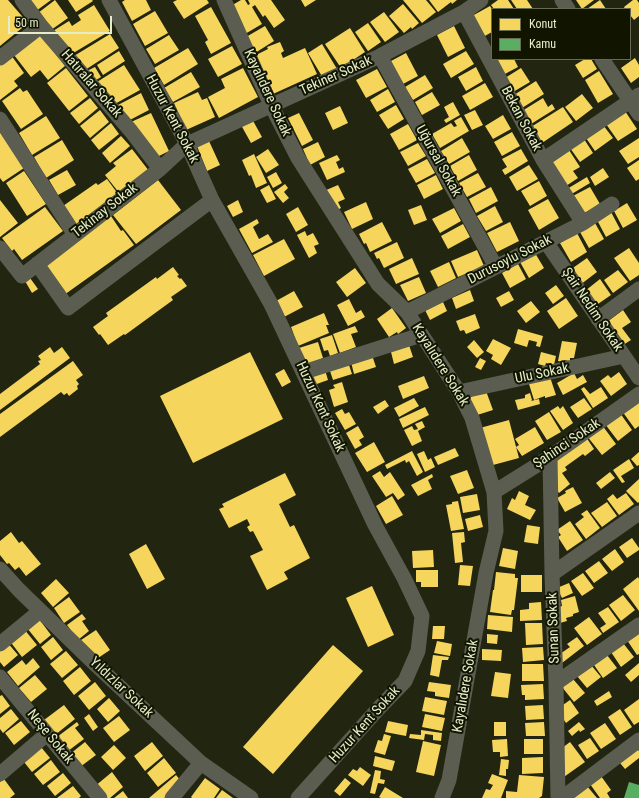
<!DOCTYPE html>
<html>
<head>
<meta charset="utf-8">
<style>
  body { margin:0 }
  #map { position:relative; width:639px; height:798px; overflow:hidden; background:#222611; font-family:"Roboto Condensed",sans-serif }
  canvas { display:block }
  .legend { position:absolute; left:491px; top:8px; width:140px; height:52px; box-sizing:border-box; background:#111500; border:1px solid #666b51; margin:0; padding:5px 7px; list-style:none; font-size:12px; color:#e5edca }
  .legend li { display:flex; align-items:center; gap:8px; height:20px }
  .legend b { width:20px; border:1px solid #666b51 }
  .scale { position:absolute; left:8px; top:16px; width:104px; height:18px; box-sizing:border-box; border:2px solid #e5edca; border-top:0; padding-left:5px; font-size:12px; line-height:14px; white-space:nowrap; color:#e5edca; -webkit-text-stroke:3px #111500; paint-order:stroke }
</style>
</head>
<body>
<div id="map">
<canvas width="639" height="798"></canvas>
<ul class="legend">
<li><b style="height:11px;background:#f6d55c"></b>Konut</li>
<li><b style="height:11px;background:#5aae61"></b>Kamu</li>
</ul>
<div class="scale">50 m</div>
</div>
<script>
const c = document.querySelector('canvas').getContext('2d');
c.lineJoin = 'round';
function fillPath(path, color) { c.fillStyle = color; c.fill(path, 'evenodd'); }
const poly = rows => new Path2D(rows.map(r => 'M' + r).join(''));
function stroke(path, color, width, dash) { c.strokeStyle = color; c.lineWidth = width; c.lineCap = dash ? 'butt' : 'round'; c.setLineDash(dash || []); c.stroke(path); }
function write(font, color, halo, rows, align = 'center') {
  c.font = font + ' "Roboto Condensed",sans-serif'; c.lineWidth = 4; c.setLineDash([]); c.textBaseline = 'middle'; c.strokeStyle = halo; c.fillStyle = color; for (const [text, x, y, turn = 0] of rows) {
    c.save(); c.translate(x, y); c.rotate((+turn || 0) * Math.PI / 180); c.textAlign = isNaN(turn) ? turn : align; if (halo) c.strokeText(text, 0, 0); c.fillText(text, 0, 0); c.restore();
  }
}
fillPath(poly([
  [0,0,8,0,28,23,0,46],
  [28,0,51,0,36,11],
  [55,0,68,18,51,30,38,13],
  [68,0,92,0,93,1,76,12],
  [125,0,146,0,151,10,132,21,122,2],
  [177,0,207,0,209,3,184,19,173,2],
  [241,0,245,0,248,5,250,4,248,0,271,0,285,20,274,28,265,15,263,17,255,5,252,7,262,24,245,34,229,7],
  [301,0,316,0,305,7],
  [403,0,426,0,436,12,422,23],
  [429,0,457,0,452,4,451,2,438,12],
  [498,0,508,0,514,9,494,9,491,5],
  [511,0,527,0,533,9,517,9],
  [576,0,594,0,582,9],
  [600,0,606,9,587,9],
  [633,0,637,0,639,3,639,16,634,20,630,15,630,9,625,9,624,7],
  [403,4,419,23,412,29,411,27,404,33,389,16],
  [94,5,110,31,70,55,53,31,69,21,72,26,81,20,78,15],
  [490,6,492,9,492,32,483,37,472,16],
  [211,7,231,43,211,54,205,42,208,40,195,16],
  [155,11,168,33,145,46,133,24],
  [384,12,399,32,385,42,370,22],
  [368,23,381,42,368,51,355,32],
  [265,26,274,41,255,53,246,37],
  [454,26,465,48,448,57,437,35],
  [350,28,365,52,341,68,325,44],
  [40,34,65,66,48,80,40,70,31,77,14,55],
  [110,34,119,48,85,70,74,56],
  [169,35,179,50,155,64,146,49],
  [280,42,284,51,281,53,283,58,305,48,317,74,273,94,256,55,268,49,267,47],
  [322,44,337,69,323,78,308,53],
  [232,46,242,64,218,77,208,59],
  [188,48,198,64,164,85,154,68],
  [119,51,125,61,103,75,97,65],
  [466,51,474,64,451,78,443,64],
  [406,53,418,76,403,84,391,61],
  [11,55,24,73,14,81,18,86,0,100,0,63],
  [635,58,639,65,639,77,631,83,621,68],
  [499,59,514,59,518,67,503,75,496,61],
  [585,59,591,59,597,69,583,78,575,65],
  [124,65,140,90,113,105,97,82],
  [95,67,101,77,93,82,87,71],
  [476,67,483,81,466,91,458,77],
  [66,68,88,96,69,111,47,83],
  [243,68,258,97,219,118,208,97,225,88,221,79],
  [521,68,530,82,513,92,505,78],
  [377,69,387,87,366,98,356,80],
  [599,71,613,94,598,103,585,80],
  [191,72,200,87,173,102,164,88],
  [425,75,433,88,413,100,405,87],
  [536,81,544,94,522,108,514,95],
  [485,83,493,97,470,110,462,96],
  [20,88,23,92,27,90,43,114,21,129,2,101],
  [388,89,395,102,377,112,370,100],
  [198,92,202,100,207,98,215,117,186,130,174,103],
  [432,92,440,105,422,115,415,102],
  [141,93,149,110,128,121,116,106],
  [582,94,593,108,576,121,565,107],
  [90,98,98,108,79,124,70,113],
  [543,98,548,107,552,104,555,109,531,124,522,111],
  [453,102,460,115,446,123,444,120,449,117,444,107],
  [396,105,404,119,388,129,379,115],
  [340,106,348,123,333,130,325,113],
  [563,107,573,122,542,143,531,127],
  [100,110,109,122,90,138,80,126],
  [475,110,483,125,472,130,464,115],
  [625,111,637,129,618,141,606,124],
  [151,113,169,151,157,157,131,122],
  [299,113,313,140,302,146,288,118],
  [503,115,511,129,493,139,485,126],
  [46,116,60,138,32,155,19,133],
  [461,117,469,131,440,148,432,134,451,123,454,127,457,126,454,121],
  [252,119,262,137,251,143,241,125],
  [111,123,119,134,99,150,91,140],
  [408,124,417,140,399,150,390,134],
  [603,125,613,138,595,151,586,138],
  [0,132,24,168,3,182,0,178],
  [512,132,520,146,502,156,494,142],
  [121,136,130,146,110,163,102,153],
  [462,138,470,152,449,164,441,151],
  [639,138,639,157,628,164,619,151],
  [584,139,593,153,580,162,570,148],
  [62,140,74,160,46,178,34,157],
  [209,141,220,165,207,171,197,146],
  [318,142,325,157,310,165,303,149],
  [418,143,426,156,408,166,400,152],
  [132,149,149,171,120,194,105,175,116,166,113,163],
  [268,149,279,165,266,173,256,157],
  [521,149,528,161,505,175,502,170,507,167,502,159],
  [569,150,580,167,573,171,578,178,566,186,551,162],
  [254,154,267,183,256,188,251,175,249,176,242,160],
  [337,155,340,160,336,162,339,169,343,167,345,172,327,180,319,163],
  [469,155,477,170,458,181,450,166],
  [427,159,435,173,416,183,408,169],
  [639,160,639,179,636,181,627,168],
  [529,165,538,179,517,191,509,177],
  [603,168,609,177,595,186,590,177],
  [67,170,76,185,58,195,49,180],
  [24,171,46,204,27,216,6,183],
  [276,172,282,183,273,188,267,177],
  [478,173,486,187,467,197,459,183],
  [436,175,443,189,424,199,417,185],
  [587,177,590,183,570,195,567,189],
  [107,179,118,194,76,224,63,206,96,183,98,185],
  [158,180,181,210,136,244,113,215],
  [539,181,547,196,530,206,521,191],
  [285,184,288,188,284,192,289,198,283,203,274,192],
  [269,185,276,199,267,203,260,190],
  [338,185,345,199,338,202,341,208,334,212,324,191],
  [491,187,498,201,476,213,469,199],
  [590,187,600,204,581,215,571,197],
  [548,199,559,218,539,230,528,210],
  [0,200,18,223,0,237],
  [238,200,243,212,233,217,227,206],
  [366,202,373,219,352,229,344,212],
  [627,203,637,220,623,228,614,211],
  [421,205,427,220,414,225,408,210],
  [495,206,503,222,486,231,477,216],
  [45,207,63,231,22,260,14,249,12,251,2,238],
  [298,207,308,225,296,232,286,214],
  [454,208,461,221,440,233,432,219],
  [611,212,620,229,606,237,597,220],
  [111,216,121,231,123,230,134,245,64,295,42,265],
  [257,219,259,223,253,227,259,239,268,234,273,242,252,253,239,229],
  [382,222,392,241,370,252,366,243,364,244,359,234],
  [510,222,519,241,497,252,487,233],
  [595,223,604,239,589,248,580,232],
  [463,224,470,237,448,249,441,236],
  [305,231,307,236,313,233,319,244,314,246,317,253,309,258,297,235],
  [577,233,587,252,571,262,560,243],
  [284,239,295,259,264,276,253,255],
  [397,242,404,258,384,268,379,258,377,259,374,253],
  [629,248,639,263,639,275,630,281,614,258],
  [477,250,484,266,458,277,451,261],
  [535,253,544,268,529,278,520,262],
  [412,258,419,274,396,284,389,269],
  [587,258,597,272,580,285,570,270],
  [449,262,456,278,438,287,430,271],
  [518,264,526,279,510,288,502,273],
  [173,267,179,275,177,276,180,279,181,278,187,286,171,297,173,300,125,335,124,334,108,345,100,334,99,335,93,327,108,316,106,313,156,277,157,279],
  [355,268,366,283,347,297,336,282],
  [618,270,628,282,613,293,604,280],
  [419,277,426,293,408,301,400,285],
  [30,278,38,289,32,293,25,281],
  [600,279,611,295,595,306,585,291],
  [556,285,564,296,553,304,545,293],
  [470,290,474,301,456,309,452,298],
  [294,291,303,307,284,317,276,301],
  [509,291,514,300,501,307,496,298],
  [566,298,578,316,559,329,547,311],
  [349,299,356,313,361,310,365,317,348,326,337,305],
  [531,301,540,312,526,323,517,311],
  [443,302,447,311,430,320,425,310],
  [392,308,406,328,398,334,397,332,389,337,377,319],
  [623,310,631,322,622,328,631,340,623,345,607,322],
  [324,313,329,325,326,325,329,333,298,346,291,327],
  [475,314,480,328,466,334,464,330,460,331,456,321],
  [355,326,358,332,351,334,356,347,340,353,333,334],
  [518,329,543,336,540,347,536,346,537,342,529,340,527,347,514,343],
  [332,335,338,353,330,356,328,350,324,351,320,339],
  [493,339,511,348,501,365,491,359,493,355,486,351],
  [474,340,484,352,477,358,467,347],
  [562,341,577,343,574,358,570,358,570,361,564,360,564,362,558,361],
  [318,342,323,358,305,365,299,348],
  [408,342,413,357,394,364,390,348],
  [50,347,54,353,62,347,70,358,0,410,0,394,40,364,38,361,41,360,38,356],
  [250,352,283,419,193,463,160,396],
  [541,352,556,356,554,365,546,363,545,366,538,364],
  [372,355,376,367,354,374,351,362],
  [480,358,486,361,481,370,475,367],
  [73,361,83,375,76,380,79,384,77,386,78,389,69,396,67,393,64,395,61,392,0,437,0,414],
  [348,362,352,374,333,380,329,368],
  [284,369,291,382,282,387,275,374],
  [325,370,328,380,314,385,311,374],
  [619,372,627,384,611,396,600,381,608,375,611,378],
  [574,373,577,379,583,375,587,382,563,395,557,383],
  [424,376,429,388,403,399,398,386],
  [550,377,556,395,545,398,545,396,534,400,529,384],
  [342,382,348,402,334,407,329,390,335,388,333,385],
  [584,387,590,394,601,387,608,398,593,408,581,389],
  [486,391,493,410,474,416,468,398],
  [530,393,532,400,531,401,539,399,540,404,518,410,515,400,525,398,525,395],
  [414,398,419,406,399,417,394,408],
  [584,398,592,409,578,418,570,407],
  [385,400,389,406,378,414,373,407],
  [639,402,639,426,635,429,622,411],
  [558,406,560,409,563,406,573,423,563,430,550,411],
  [425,407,429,415,403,428,399,419],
  [342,409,345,414,349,412,356,424,345,430,335,413],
  [549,412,561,432,547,440,535,421],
  [620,413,632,430,618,441,605,424],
  [509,420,519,458,493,465,480,428],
  [422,421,425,427,418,431,422,441,412,446,404,430,412,426,414,430,418,429,415,424],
  [602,425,616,444,602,455,587,436],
  [358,426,364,437,359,440,362,445,355,449,346,433],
  [535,427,544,443,522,456,516,447,519,445,515,439],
  [586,437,594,449,585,456,583,454,565,467,567,470,562,473,570,484,559,493,556,489,555,459],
  [374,442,385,462,367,472,355,453],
  [455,448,459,456,438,465,434,457],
  [412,451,423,472,417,476,409,461,406,463,405,460,387,469,385,465],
  [424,451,428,460,431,458,435,467,425,472,417,454],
  [639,452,639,465,637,466,631,459],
  [629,459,634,468,621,476,625,482,622,483,613,470],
  [467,470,474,488,458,494,450,476],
  [380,471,384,477,390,472,405,495,398,500,393,493,386,497,372,476],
  [610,472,615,478,601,489,596,483],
  [285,473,296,495,279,504,290,527,294,525,310,558,284,572,288,579,267,590,250,556,263,550,253,531,250,532,247,527,250,525,247,519,229,528,219,509,224,507,222,504],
  [432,474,433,477,428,480,432,489,418,496,411,485],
  [639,479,639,502,638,503,626,491],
  [573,487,582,503,565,512,557,498,566,493,565,491],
  [519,491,529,496,525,505,536,510,530,520,507,509,512,498,515,500],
  [626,493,634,504,619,515,607,499,613,494,617,499],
  [477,494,480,510,463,513,460,497],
  [392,496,403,515,386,524,376,506],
  [458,501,464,529,451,531,446,505,452,504,452,502],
  [607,502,617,516,602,527,591,513],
  [587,510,600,528,586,539,575,524,584,517,581,514],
  [480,515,483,527,468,531,465,519],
  [570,521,583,540,567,551,558,537,561,535,557,530],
  [527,525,540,527,538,544,524,542],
  [11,532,19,543,22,541,41,564,26,576,19,567,15,570,9,563,7,564,0,555,0,541],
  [464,532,465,542,461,543,463,562,455,563,452,533],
  [632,538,639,548,639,550,627,558,619,547],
  [146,544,165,579,147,589,129,554],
  [503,548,518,551,515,569,499,566],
  [615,549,624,562,612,571,602,559],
  [433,550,434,567,413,568,412,551],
  [599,561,608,573,594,583,585,571],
  [460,565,473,566,470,586,458,585],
  [416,570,438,570,438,587,421,587,421,582,416,582],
  [496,572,515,574,515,578,518,578,514,610,512,610,511,615,490,612,493,590,494,590],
  [583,573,594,588,582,596,571,581],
  [521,575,542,575,542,592,521,592],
  [638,577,639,579,639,611,623,589],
  [56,579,69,593,53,607,41,593],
  [569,583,573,593,562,598,557,588],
  [372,586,394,635,368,647,346,598],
  [623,595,635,610,621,621,609,605],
  [575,596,579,612,573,614,573,616,566,618,567,621,560,623,559,607,562,606,561,600],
  [69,597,80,612,64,623,54,608],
  [541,602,542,620,520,621,520,610,529,609,529,603],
  [608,607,619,622,603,633,600,628,606,624,598,613],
  [82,614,86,619,82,621,89,631,78,640,67,625],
  [488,615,513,617,512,632,487,629],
  [589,617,602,634,587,645,574,628],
  [39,619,51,635,40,644,27,628],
  [525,623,542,623,543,644,526,645],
  [433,626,445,626,444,639,432,639],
  [24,629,37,645,22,657,9,640],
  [96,630,110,650,95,660,81,640],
  [639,632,639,654,637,655,627,640],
  [487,634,498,635,497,644,487,643],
  [53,637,63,650,51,660,41,647],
  [577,637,584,646,562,663,557,656,570,647,567,644],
  [437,641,452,644,450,656,434,653],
  [7,642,18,655,4,667,0,662,0,648],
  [623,643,634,657,621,667,611,652],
  [333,645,363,671,273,774,243,747],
  [543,647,544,660,523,662,522,648],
  [482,649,502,650,501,661,482,660],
  [66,651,78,665,62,678,50,664],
  [433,655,449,657,448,660,442,660,439,677,430,675],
  [607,655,617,668,603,678,594,665],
  [33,658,40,667,18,686,7,672,22,660,26,665],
  [639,663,639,675,631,682,625,675],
  [522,664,543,664,544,681,522,681],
  [591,665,601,677,587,688,577,676],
  [80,667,91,681,74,695,63,681],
  [495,672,511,674,508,698,491,696],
  [35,675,47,689,31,702,19,688],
  [573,679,585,693,574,702,562,687],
  [95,682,106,696,89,710,78,696],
  [429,682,451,685,449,698,435,696,435,692,427,691],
  [543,684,544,699,525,700,525,695,522,695,521,685],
  [609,691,612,697,597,706,594,701],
  [2,695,10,706,0,714,0,696],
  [425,697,447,701,444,715,422,711],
  [109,698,120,711,108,722,97,709],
  [639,699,639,722,634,725,624,710],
  [570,700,579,713,566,723,559,713,560,707],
  [64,705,75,719,55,735,44,720],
  [543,705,544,719,526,720,525,706],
  [11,709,19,719,3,733,0,729,0,718],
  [620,709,632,727,620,735,608,717],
  [89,714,98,727,93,731,84,718],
  [425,714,445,718,442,731,422,727],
  [119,716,130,730,114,742,103,728],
  [21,721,30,732,14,745,5,733],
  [388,721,408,725,406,736,385,732],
  [77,722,79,725,75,728,84,739,68,751,57,737],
  [494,722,506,722,506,736,494,736],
  [544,722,545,736,526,736,525,723],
  [579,722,585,729,580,732,579,730,572,736,568,731],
  [605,723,616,739,601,749,590,733],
  [421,730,442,733,441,741,433,740,433,735,425,734,424,740,409,738,410,734,421,735],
  [384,734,391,736,385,755,374,752,378,740,382,741],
  [590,738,599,751,587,759,578,745],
  [507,739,508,756,500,757,500,752,493,752,492,740],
  [524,739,543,739,543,754,524,754],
  [423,741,441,745,434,776,416,772],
  [85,742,96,755,80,767,70,754],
  [152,742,163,756,145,771,134,756],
  [570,742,585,762,561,779,562,748],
  [114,745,126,758,113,770,101,757],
  [41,747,50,758,32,772,24,762],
  [637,749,639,751,639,758,625,769,620,763],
  [375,756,395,761,392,771,373,766],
  [543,757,543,773,522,774,522,758],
  [164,758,176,773,158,787,147,773],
  [501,759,509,760,508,769,506,769,506,776,499,775],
  [51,760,60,772,43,785,34,774],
  [360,767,371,775,363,786,348,775,353,769,357,771],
  [375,770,381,771,380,779,385,780,384,784,378,783,375,794,370,793],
  [112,772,123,787,110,798,103,798,94,787],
  [63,773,71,783,55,796,47,786],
  [492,774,508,780,501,798,482,798,486,789,490,790,493,785,488,783],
  [176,775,181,781,165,798,149,798],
  [519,775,544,777,542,796,539,798,506,798,506,791,517,792],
  [601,776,611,790,607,793,610,798,600,798,590,784],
  [205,778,220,789,214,798,192,798,191,797],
  [345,778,351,783,340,796,334,791],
  [4,779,15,794,10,798,0,798,0,782],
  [73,786,81,796,79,798,57,798],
  [587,786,597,798,571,798],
  [385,787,403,798,381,798,379,797],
  [222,790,233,798,216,798],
  [123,791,128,798,114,798]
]), '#f6d55c');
fillPath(poly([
  [629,782,639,785,639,798,624,798]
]), '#5aae61');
stroke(poly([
  [22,0,41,26,131,131,160,169],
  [109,0,187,144,212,200,271,304,375,525,404,578,422,616,418,651,405,681,379,708,298,798],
  [224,0,271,105,298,158,378,284,407,312,459,392,472,418,494,492,496,531,486,573,449,780,442,798],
  [562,0,568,9],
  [464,12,543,160,583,223],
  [380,56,496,267],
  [0,58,41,26],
  [602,59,639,114],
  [0,119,75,235],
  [543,160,639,95],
  [546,242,639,378],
  [0,248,22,276,160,169,187,144,380,56,464,12,481,0],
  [37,264,68,308,212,200],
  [407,312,583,223,612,204],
  [598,319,639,289],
  [304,372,421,335],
  [459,392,624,356],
  [550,457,552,574,556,683,558,798],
  [494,492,550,457,639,394],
  [0,569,19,590,93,662,201,763,251,798],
  [552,574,639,513],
  [0,644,40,611],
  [0,677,100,798],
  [556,683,639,625],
  [0,774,47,734],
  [172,798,201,763],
  [562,798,639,740]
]), '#5a5d50', 15);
write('14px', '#e5edca', '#111500', [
  ["Tekiner Sokak",336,76,-24],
  ["Hatıralar Sokak",91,84,49],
  ["Kayalıdere Sokak",267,93,65],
  ["Huzur Kent Sokak",172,119,62],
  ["Bekan Sokak",521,119,62],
  ["Uğursal Sokak",438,161,61],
  ["Tekinay Sokak",105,211,-38],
  ["Durusoylu Sokak",510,260,-27],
  ["Şair Nedim Sokak",592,310,56],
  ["Kayalıdere Sokak",440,365,58],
  ["Ulu Sokak",542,374,-12],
  ["Huzur Kent Sokak",320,407,65],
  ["Şahinci Sokak",567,444,-34],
  ["Sunan Sokak",554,628,-92],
  ["Kayalıdere Sokak",466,686,-80],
  ["Yıldızlar Sokak",121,688,43],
  ["Huzur Kent Sokak",365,725,-48],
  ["Neşe Sokak",50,737,51]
]);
</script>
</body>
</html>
